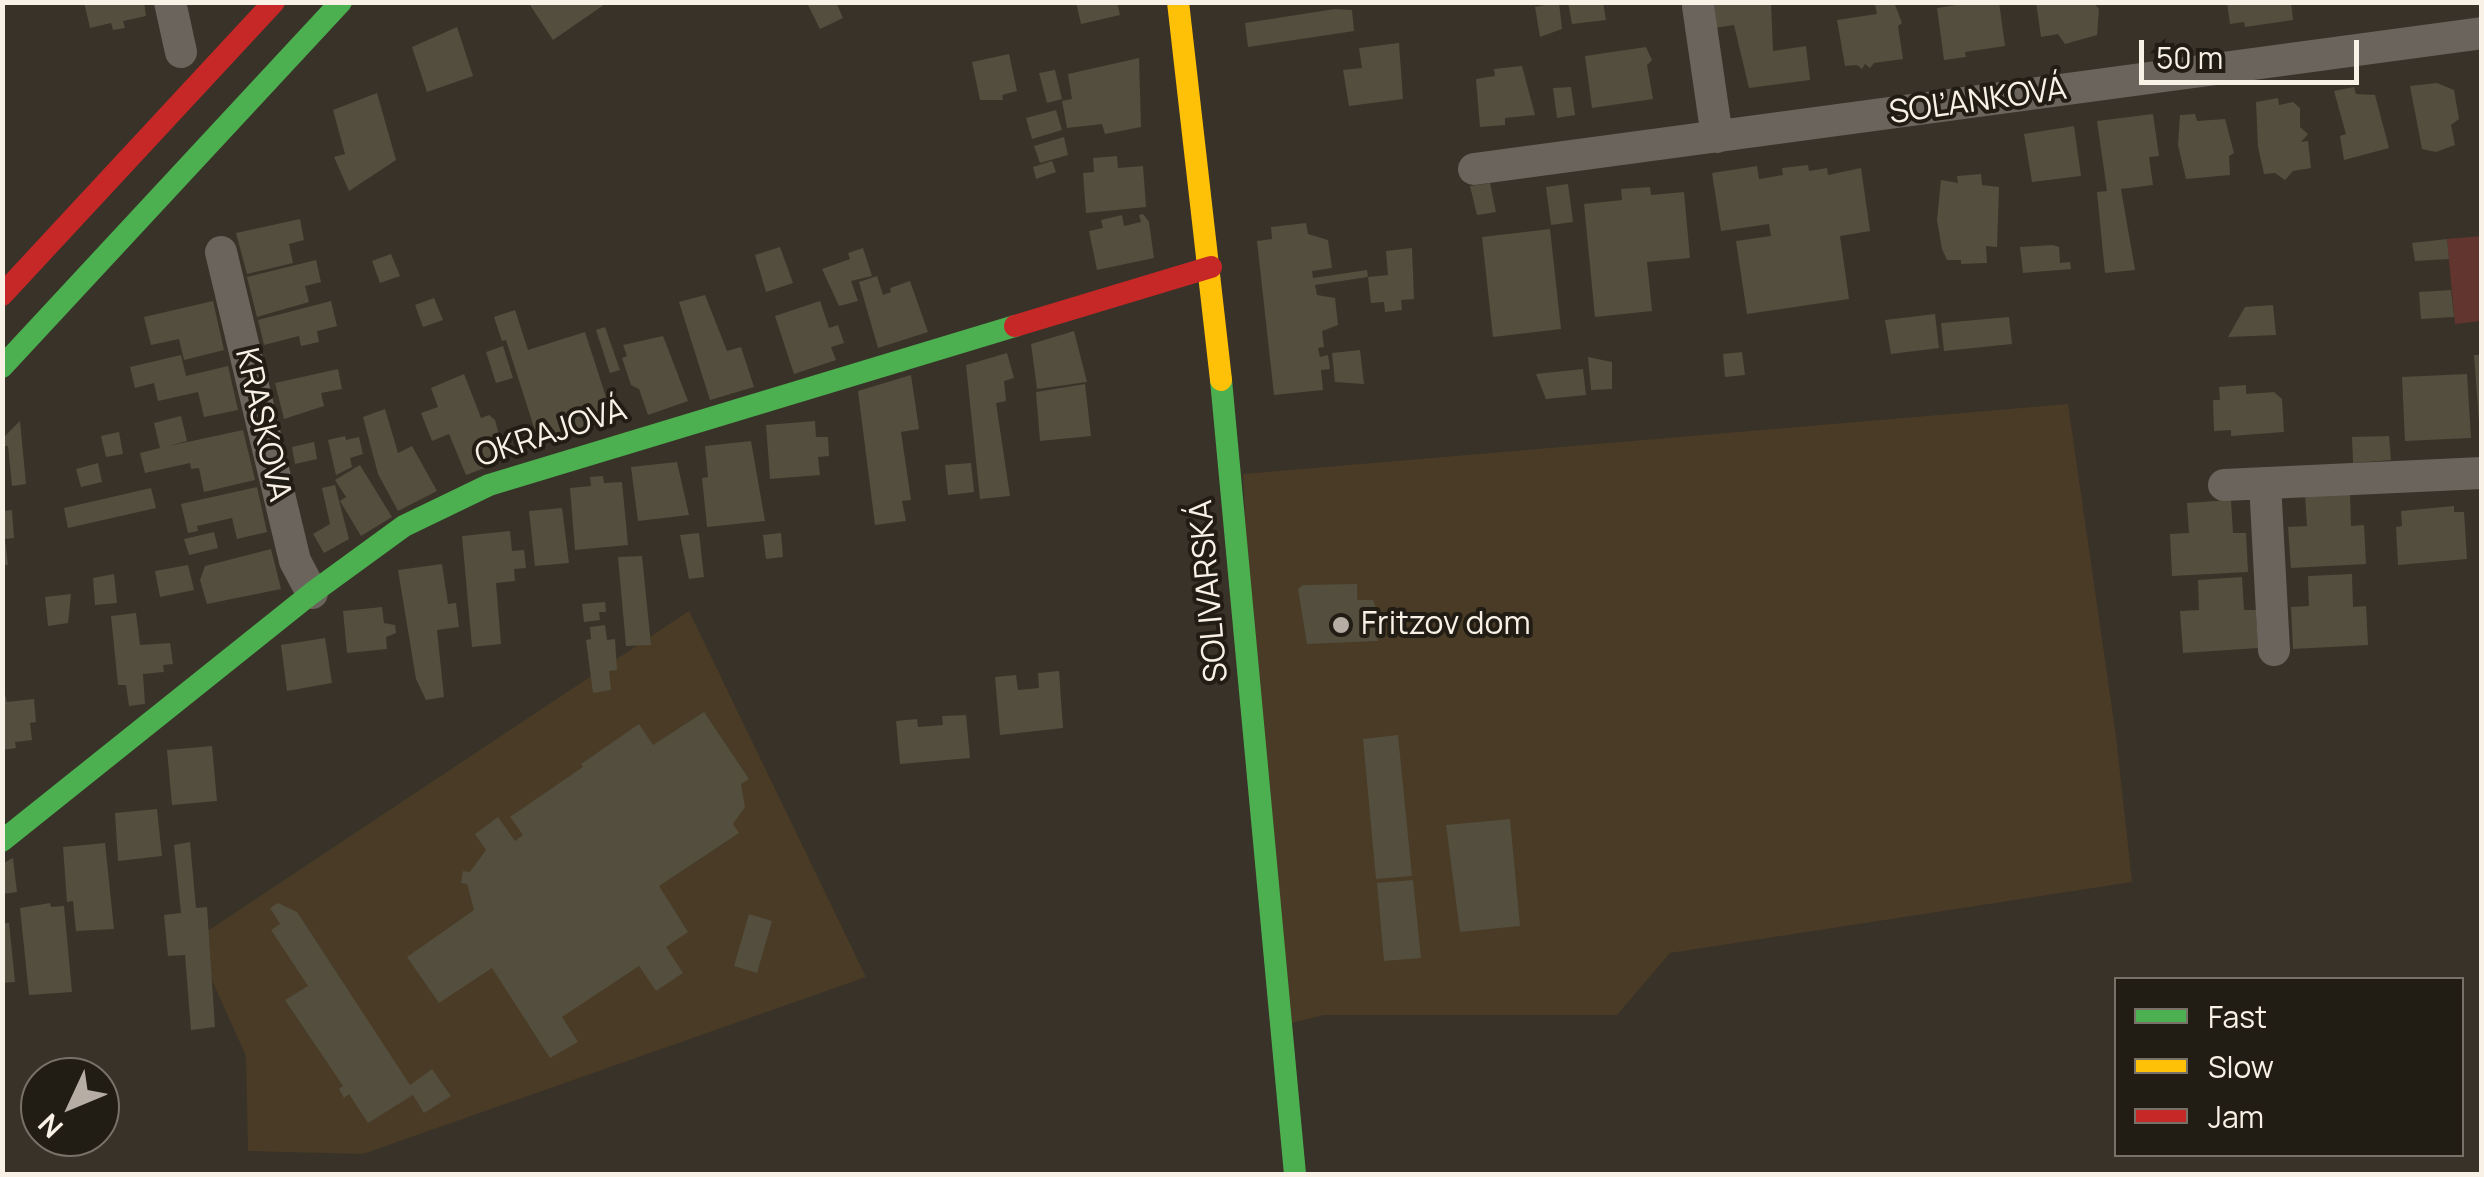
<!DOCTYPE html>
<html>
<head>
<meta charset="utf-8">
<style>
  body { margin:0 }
  #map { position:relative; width:2484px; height:1177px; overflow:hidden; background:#393228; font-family:Manrope,sans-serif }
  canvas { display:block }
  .frame { position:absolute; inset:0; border:5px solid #f9f1e6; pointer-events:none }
  .legend { position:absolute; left:2114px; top:977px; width:350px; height:180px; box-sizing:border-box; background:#211c14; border:2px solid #777168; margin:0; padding:12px 18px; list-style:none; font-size:30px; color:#f9f1e6 }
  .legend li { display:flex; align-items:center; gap:20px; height:50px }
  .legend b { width:50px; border:2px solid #777168 }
  .north { position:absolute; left:20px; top:1057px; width:100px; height:100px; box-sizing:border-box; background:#211c14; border:2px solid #777168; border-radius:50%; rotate:226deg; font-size:28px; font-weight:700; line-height:40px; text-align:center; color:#f9f1e6 }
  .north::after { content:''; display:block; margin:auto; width:35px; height:45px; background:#b6aea4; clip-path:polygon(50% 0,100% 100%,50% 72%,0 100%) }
  .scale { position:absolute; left:2139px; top:40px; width:220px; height:45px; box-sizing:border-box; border:5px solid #f9f1e6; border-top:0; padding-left:12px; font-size:30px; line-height:35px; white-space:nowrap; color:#f9f1e6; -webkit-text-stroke:8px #211c14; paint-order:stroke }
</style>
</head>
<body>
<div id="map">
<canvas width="2484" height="1177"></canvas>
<div class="frame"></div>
<ul class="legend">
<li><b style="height:12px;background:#4caf50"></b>Fast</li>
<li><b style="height:12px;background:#ffc107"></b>Slow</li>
<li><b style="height:12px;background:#c62828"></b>Jam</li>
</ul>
<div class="north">N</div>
<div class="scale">50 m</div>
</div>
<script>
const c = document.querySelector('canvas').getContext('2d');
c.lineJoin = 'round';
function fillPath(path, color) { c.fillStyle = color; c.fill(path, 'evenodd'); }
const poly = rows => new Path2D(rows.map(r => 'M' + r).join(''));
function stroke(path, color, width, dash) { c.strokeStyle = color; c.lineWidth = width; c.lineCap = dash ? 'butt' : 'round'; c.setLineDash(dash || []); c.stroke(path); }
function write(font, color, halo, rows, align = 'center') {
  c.font = font + ' Manrope,sans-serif'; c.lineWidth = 8; c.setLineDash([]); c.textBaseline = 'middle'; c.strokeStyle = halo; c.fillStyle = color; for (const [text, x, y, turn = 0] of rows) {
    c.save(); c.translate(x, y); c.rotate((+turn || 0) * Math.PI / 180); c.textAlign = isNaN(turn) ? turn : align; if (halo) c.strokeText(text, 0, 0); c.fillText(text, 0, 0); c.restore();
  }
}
fillPath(poly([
  [2068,404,2116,736,2132,882,1670,953,1617,1015,1324,1015,1271,1028,1243,474],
  [689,611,866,977,363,1154,248,1151,246,1056,194,940]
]), '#493b25');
fillPath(poly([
  [2481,236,2481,321,2455,324,2447,239]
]), '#63352f');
fillPath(poly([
  [84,2,144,2,146,16,123,21,125,28,113,30,111,23,90,28],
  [528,2,608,2,553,40],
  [813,2,836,2,843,18,820,29,808,5],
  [1076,2,1117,2,1120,15,1081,24],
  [1559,2,1562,29,1540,37,1535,7],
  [1568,2,1603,2,1606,20,1572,24],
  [1710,2,1771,2,1773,51,1806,46,1810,80,1749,88,1734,25,1714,28],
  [1894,2,1902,23,1898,26,1903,59,1874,63,1870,68,1865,64,1862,69,1857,65,1845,66,1837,20,1877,14,1875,4],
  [1975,2,1999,2,2005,46,1965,52,1966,57,1944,60,1937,8],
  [2036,2,2093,2,2099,9,2097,35,2065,44,2058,34,2041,37],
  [2227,2,2291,2,2293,20,2245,27,2244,22,2230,24],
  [1335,9,1352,10,1354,31,1248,47,1245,23],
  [457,27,473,76,427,92,412,47],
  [1399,43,1403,99,1349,106,1343,70,1362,68,1359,48],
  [1646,47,1652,60,1647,65,1653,99,1592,108,1585,56],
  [1009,54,1017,91,1002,95,1003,100,980,100,972,62],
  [1139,58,1141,127,1105,134,1102,124,1067,128,1062,101,1072,99,1068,74],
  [1522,66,1535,115,1505,118,1505,125,1480,127,1476,79,1495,76,1494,69],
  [1055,70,1062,99,1047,103,1039,73],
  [2437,83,2454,90,2459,119,2451,125,2455,145,2436,152,2422,149,2410,86],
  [1571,87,1575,115,1557,118,1553,88],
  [2354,87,2356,94,2375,95,2389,148,2344,160,2340,136,2346,134,2334,91],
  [377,93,396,160,349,191,334,157,345,154,333,110],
  [2278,98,2279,105,2293,102,2300,108,2300,127,2308,134,2301,142,2308,141,2311,168,2293,171,2285,180,2275,173,2264,174,2258,147,2256,102],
  [1056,110,1062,130,1032,139,1026,118],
  [2153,114,2159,156,2149,157,2153,185,2121,189,2135,270,2105,273,2097,192,2107,191,2097,121],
  [2195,114,2197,121,2225,119,2234,153,2229,156,2230,175,2186,179,2178,145,2180,115],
  [2074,126,2081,176,2032,182,2024,134],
  [1064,137,1068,155,1040,163,1034,146],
  [1117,156,1118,168,1143,166,1146,207,1086,213,1083,173,1094,172,1093,158],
  [1052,161,1056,172,1036,179,1033,167],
  [1808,165,1809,171,1827,168,1828,175,1861,168,1870,231,1840,236,1849,299,1747,314,1736,241,1771,236,1769,224,1721,231,1712,173,1757,166,1759,179,1783,175,1782,168],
  [1981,174,1982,185,1999,187,1997,247,1986,246,1987,263,1961,264,1961,260,1947,260,1942,249,1937,220,1941,180,1958,183,1957,176],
  [1490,183,1496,212,1477,215,1470,186],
  [1568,184,1573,222,1551,225,1546,187],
  [1650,187,1651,195,1684,192,1690,258,1647,262,1652,311,1595,317,1584,204,1622,200,1621,189],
  [1143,214,1149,222,1154,258,1097,270,1089,231,1103,228,1101,220,1122,215,1124,226,1141,222,1139,215],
  [300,219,304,240,289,244,293,263,247,274,236,233],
  [1306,223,1308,234,1328,240,1332,268,1312,271,1313,278,1367,270,1368,277,1315,285,1317,295,1335,298,1338,325,1322,331,1324,347,1318,348,1320,357,1328,355,1330,369,1321,370,1323,390,1274,395,1257,241,1272,239,1271,227],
  [1550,229,1561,329,1493,337,1482,237],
  [2447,239,2449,259,2415,261,2412,243],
  [2053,245,2059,247,2060,263,2070,262,2071,269,2023,273,2020,247],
  [780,247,793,283,766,292,755,255],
  [863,248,872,276,851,281,858,301,839,306,822,269,850,259,848,253],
  [1412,248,1414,299,1401,300,1402,310,1385,312,1384,302,1371,303,1368,277,1388,275,1386,251],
  [391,254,400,276,380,283,372,261],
  [316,260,321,282,305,286,309,302,257,317,247,277],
  [877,276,883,295,891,292,890,288,910,281,928,332,878,348,859,282],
  [2451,290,2454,317,2421,319,2419,292],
  [705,295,727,351,741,347,754,387,710,400,679,302],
  [434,298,443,320,423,327,415,305],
  [213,301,224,350,184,360,179,339,151,345,144,317],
  [331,301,337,326,317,331,319,342,301,346,299,336,264,345,258,320],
  [820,301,829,328,838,325,844,343,831,347,836,360,794,374,775,316],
  [2273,305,2276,335,2228,337,2245,307],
  [515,310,528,350,585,332,614,422,538,440,506,340,502,341,494,317],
  [1935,314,1939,348,1891,354,1885,320],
  [2009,317,2012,344,1944,351,1941,323],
  [605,327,620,370,610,373,596,330],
  [1074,331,1087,382,1037,389,1031,344],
  [663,336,688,401,648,415,639,389,631,385,622,358,627,356,623,345],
  [503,346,513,378,496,383,486,352],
  [1360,350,1364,384,1335,382,1332,353],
  [1742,352,1745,375,1725,377,1723,354],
  [1007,353,1014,378,1004,381,1006,401,996,403,1010,496,980,499,966,365],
  [181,355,186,376,228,366,238,410,204,417,198,392,158,401,154,383,135,388,130,367],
  [2474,355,2482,355,2482,421,2479,421],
  [1588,357,1612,362,1612,389,1591,390],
  [338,369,342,389,321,393,324,406,284,419,275,383],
  [1583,369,1586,395,1546,399,1536,374],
  [464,374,481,418,489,415,495,420,506,460,466,475,449,434,432,441,421,413,438,407,431,388],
  [2467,374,2471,438,2405,441,2402,377],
  [911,375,919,429,901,432,911,500,902,501,906,521,875,525,858,391],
  [1085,384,1091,436,1040,441,1036,392],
  [2246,385,2246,394,2274,392,2282,399,2284,432,2231,436,2231,430,2214,431,2213,400,2220,400,2219,387],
  [385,409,398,453,412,446,437,491,398,511,378,474,363,417],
  [181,416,187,441,169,446,243,430,255,480,204,492,199,468,191,469,190,463,145,473,140,453,160,448,154,423],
  [20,421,26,484,12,486,8,446,2,446,2,439],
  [815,421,816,437,828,437,829,456,818,457,820,475,770,479,766,425],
  [119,432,123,454,106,457,101,436],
  [345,436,346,440,359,437,363,454,350,458,352,467,336,475,328,440],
  [2389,436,2391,460,2353,463,2352,437],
  [751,441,765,521,707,527,702,478,708,477,705,446],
  [314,442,317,459,295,464,292,447],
  [677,462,689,515,638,521,631,467],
  [98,463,102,482,81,487,76,469],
  [971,463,974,492,948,495,945,465],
  [360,465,392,517,361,536,340,501,346,497,335,480],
  [603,476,604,483,622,482,628,545,575,550,570,488,591,486,590,477],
  [335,485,349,539,324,553,313,534,330,524,322,488],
  [257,487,267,532,237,539,232,518,197,526,198,531,188,533,181,504],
  [151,488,156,508,68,528,64,508],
  [2350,493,2351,526,2364,525,2366,564,2291,568,2288,527,2307,526,2305,496],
  [2231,500,2233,533,2246,533,2248,572,2172,576,2170,534,2189,533,2187,503],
  [2454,506,2454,512,2464,512,2467,559,2398,565,2396,527,2402,526,2401,511],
  [562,508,569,563,535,566,529,511],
  [12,510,14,538,5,539,8,565,2,565,2,511],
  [510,531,512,551,524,550,526,568,514,569,515,581,496,583,501,644,472,647,462,536],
  [214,532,218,548,189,555,184,539],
  [699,533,704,577,689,579,680,535],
  [781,533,783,557,766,559,763,535],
  [271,549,281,589,207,604,200,580,205,566],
  [642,556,651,645,626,646,618,557],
  [442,564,448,604,456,603,459,627,437,630,444,697,426,700,416,679,398,570],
  [188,565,194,590,160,597,155,571],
  [114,574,117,603,95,605,93,578],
  [2352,574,2353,607,2366,606,2368,645,2293,649,2291,607,2309,606,2308,576],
  [2242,577,2244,610,2256,610,2258,648,2183,653,2180,611,2199,610,2198,580],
  [1357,584,1357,600,1373,600,1376,608,1378,641,1307,644,1298,589,1303,585],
  [71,594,68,623,48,626,45,597],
  [605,602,606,612,599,612,600,620,584,622,582,604],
  [382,607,384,623,395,625,396,633,386,637,387,649,347,653,343,611],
  [136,613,140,645,170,643,173,664,163,665,164,672,143,674,145,704,129,706,126,685,118,685,111,616],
  [605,625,607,640,615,639,617,670,609,671,611,690,593,693,586,640,591,639,590,627],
  [325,638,332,683,287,691,281,645],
  [1059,671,1063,728,1000,735,995,677,1016,675,1018,690,1039,688,1038,673],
  [2,684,7,702,34,699,36,722,30,723,32,740,15,742,16,748,2,750],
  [704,712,749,779,741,784,745,807,733,824,739,833,659,886,688,932,666,947,683,973,656,991,639,966,562,1017,578,1042,550,1058,492,968,439,1003,407,957,474,910,467,884,461,883,463,871,470,872,486,850,475,834,498,817,515,841,523,835,510,817,583,767,581,764,639,724,653,745],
  [966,715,970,758,900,764,896,721,917,719,918,727,943,725,942,716],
  [1398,735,1412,876,1376,879,1363,739],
  [212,746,217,801,172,805,167,750],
  [157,809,162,856,118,861,115,813],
  [1510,819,1520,926,1460,932,1446,825],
  [190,842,196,908,207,907,215,1027,191,1030,185,955,168,956,164,915,181,913,174,845],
  [105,843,114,929,76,931,73,901,67,902,63,847],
  [13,858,17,892,2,894,2,864],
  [1413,880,1421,958,1384,961,1377,883],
  [50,903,51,907,64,906,72,992,29,995,20,908],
  [278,903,297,912,410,1085,432,1069,451,1096,424,1113,413,1095,368,1123,349,1094,344,1098,339,1089,343,1086,285,1000,308,986,271,930,280,924,270,908],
  [749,914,772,921,757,973,734,966],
  [2,923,9,923,15,982,2,983]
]), '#534e3d');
stroke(poly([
  [170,2,181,52],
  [1698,6,1717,137],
  [1474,169,2482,33],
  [221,252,295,561,312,593],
  [2265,483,2274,650],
  [2224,485,2482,473]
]), '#6a645d', 32);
stroke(poly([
  [2,367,341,2],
  [1221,380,1295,1174],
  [2,841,312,593,404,526,489,485,1015,326]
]), '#4caf50', 22);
stroke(poly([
  [1178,2,1221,380]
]), '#ffc107', 22);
stroke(poly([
  [2,295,274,2],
  [1015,326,1211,267]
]), '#c62828', 22);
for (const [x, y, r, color] of [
  [1341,625,10,"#b6aea4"]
]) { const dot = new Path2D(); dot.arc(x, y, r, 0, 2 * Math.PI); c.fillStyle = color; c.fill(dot); stroke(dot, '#211c14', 4); }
write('32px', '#f9f1e6', '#211c14', [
  ["SOĽANKOVÁ",1978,102,-8],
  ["KRASKOVA",262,425,77],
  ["OKRAJOVÁ",551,434,-18],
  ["SOLIVARSKÁ",1210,591,-95]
]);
write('32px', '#f9f1e6', '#211c14', [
  ["Fritzov dom",1361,625]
], 'left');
</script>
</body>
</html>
